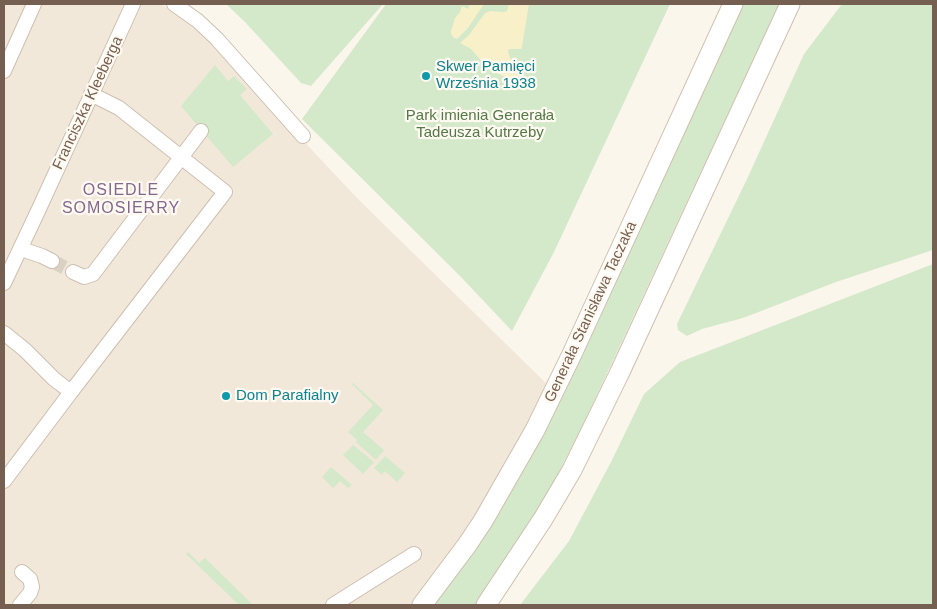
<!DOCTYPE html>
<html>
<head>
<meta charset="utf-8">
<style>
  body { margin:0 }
  #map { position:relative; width:937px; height:609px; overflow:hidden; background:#fbf6eb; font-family:Helvetica,sans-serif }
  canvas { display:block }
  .frame { position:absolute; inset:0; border:5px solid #755f50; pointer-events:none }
</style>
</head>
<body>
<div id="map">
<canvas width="937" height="609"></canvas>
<div class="frame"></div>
</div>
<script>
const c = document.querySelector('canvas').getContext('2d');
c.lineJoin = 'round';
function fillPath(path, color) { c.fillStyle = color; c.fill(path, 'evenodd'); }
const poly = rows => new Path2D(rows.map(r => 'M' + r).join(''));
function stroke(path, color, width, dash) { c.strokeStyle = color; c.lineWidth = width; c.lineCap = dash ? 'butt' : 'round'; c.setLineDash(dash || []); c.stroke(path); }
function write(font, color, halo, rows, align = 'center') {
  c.font = font + ' Helvetica,sans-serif'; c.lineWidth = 4.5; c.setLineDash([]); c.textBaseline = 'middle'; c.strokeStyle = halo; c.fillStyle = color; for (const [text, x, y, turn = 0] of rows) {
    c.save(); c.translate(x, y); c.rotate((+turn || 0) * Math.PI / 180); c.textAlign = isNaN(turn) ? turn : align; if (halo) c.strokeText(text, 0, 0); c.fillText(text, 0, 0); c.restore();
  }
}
fillPath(poly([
  [4,4,160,4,175,11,213,45,359,200,550,387,506,473,415,605,4,605]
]), '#f2e8da');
fillPath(poly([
  [226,4,383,4,311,86,301,83,245,22],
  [386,4,670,4,554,252,512,331,460,276,302,119],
  [744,4,779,4,583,425,554,482,514,548,475,605,435,605,473,551,506,500,535,449,556,405],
  [842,4,933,4,933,250,836,282,743,318,702,329,687,336,678,330,677,324,747,179,804,54],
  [215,65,228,81,234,76,247,89,240,95,273,134,233,167,181,106],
  [933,264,933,605,520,605,569,541,611,462,644,394,680,362],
  [353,383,383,410,363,432,384,450,376,460,356,442,357,440,348,432,373,405,352,384],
  [353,445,374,462,363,474,343,455],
  [385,456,405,473,397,482,385,471,382,475,374,468],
  [331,467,352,485,348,488,340,481,333,488,322,477],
  [188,552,199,563,205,558,253,605,239,605,186,554]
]), '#d4e8ca');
fillPath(poly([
  [470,4,484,4,468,28,457,39,454,38,451,34,451,31,455,18,460,12,462,6,468,9],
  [509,4,529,4,522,47,521,49,509,49,508,51,510,58,517,65,518,73,520,76,520,78,515,77,513,79,513,85,509,86,507,81,503,76,489,70,471,49,460,43,469,35,485,13,491,11,504,12,507,11]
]), '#f7f0c9');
stroke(poly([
  [52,261,73,272]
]), '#dad0c4', 14, [14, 7]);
const street = poly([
  [174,4,198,21,217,39,303,136],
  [4,71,34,4],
  [21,249,42,256,52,261],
  [73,272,84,277,93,274,201,131],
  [4,283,38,211,133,4],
  [4,333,25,350,54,379,71,392,4,481],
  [71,392,225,192,119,108,91,94],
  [20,605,30,593,32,587,30,579,22,572],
  [333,605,414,554]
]);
const secondary = poly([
  [422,605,467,545,483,521,535,430,572,354,733,4],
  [486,605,543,519,572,470,619,374,790,4]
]);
stroke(street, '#cdbfb1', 16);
stroke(secondary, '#cfbfaf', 21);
stroke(street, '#fff', 14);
stroke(secondary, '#fff', 19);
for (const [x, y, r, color] of [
  [426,76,5,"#0f9aa8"],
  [226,396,5,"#0f9aa8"]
]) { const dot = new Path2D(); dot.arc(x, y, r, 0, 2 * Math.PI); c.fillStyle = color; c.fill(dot); stroke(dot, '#fefaf1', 2); }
write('15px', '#0d838f', '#fefaf1', [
  ["Skwer Pamięci",436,67],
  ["Września 1938",436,84],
  ["Dom Parafialny",236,396]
], 'left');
write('15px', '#755f50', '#fefaf1', [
  ["Franciszka Kleeberga",88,103,-65],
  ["Generała Stanisława Taczaka",591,312,-65]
]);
write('15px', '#547948', '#fefaf1', [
  ["Park imienia Generała",480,116],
  ["Tadeusza Kutrzeby",480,133]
]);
c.letterSpacing = '1px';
write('16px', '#856890', '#fefaf1', [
  ["OSIEDLE",121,191],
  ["SOMOSIERRY",121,209]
]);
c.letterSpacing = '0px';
</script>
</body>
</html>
